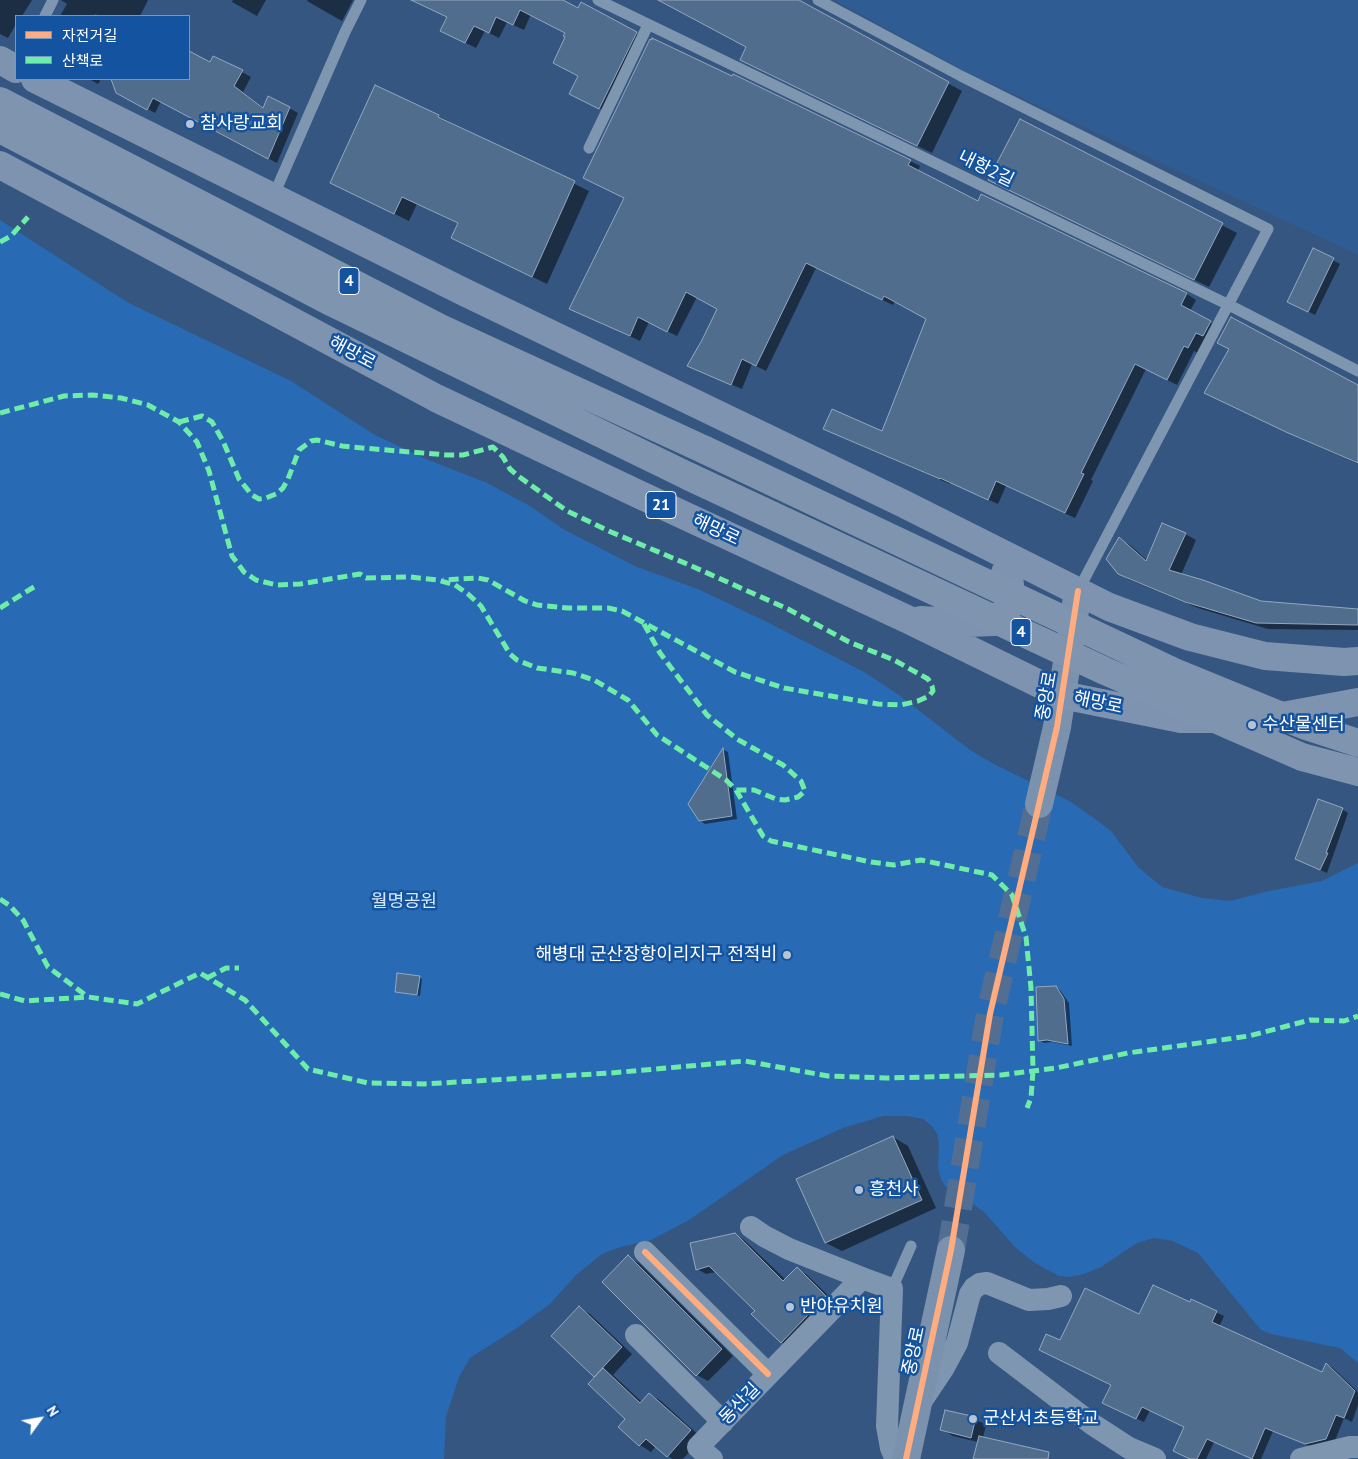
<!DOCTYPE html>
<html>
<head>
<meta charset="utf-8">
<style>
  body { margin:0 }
  #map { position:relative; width:1358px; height:1459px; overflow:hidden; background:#345680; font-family:"PT Sans","Noto Sans KR",sans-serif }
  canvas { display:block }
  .legend { position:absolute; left:15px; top:15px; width:175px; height:65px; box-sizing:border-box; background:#14539f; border:1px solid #7298c5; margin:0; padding:6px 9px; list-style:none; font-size:15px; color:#fff }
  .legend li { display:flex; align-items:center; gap:10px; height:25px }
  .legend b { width:25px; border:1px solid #7298c5 }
  .north { position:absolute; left:15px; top:1394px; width:50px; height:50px; -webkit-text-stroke:4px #14539f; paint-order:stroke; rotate:58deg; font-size:14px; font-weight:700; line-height:20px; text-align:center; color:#fff }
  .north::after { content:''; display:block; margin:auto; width:18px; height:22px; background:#fff; clip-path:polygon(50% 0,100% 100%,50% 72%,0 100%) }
</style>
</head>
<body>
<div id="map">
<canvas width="1358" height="1459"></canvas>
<ul class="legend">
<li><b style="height:6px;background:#ffac80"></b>자전거길</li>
<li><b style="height:6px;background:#6deda7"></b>산책로</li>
</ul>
<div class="north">N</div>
</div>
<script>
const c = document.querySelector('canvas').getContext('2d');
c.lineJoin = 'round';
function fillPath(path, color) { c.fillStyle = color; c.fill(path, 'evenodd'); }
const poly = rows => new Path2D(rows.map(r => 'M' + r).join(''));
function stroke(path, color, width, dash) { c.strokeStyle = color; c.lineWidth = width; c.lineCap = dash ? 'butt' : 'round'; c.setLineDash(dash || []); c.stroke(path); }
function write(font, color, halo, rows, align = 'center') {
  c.font = font + ' "PT Sans","Noto Sans KR",sans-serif'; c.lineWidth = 5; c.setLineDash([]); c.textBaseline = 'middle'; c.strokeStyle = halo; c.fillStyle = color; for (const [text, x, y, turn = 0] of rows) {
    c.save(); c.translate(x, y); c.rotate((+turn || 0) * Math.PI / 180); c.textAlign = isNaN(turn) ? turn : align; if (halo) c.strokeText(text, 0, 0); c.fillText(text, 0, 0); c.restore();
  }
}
fillPath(poly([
  [0,220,127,302,291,381,375,435,426,459,487,483,530,506,563,529,637,567,698,589,765,621,864,672,899,695,970,750,994,764,1071,802,1094,818,1112,832,1138,867,1162,887,1202,898,1230,901,1269,891,1322,881,1358,863,1358,1363,1340,1348,1271,1334,1261,1330,1198,1253,1173,1241,1154,1238,1137,1243,1101,1267,1084,1274,1070,1277,1059,1276,1035,1263,1016,1248,983,1211,945,1186,941,1179,938,1168,939,1143,937,1134,932,1126,923,1119,908,1116,883,1116,843,1128,783,1155,689,1220,651,1240,621,1247,602,1254,576,1275,550,1304,517,1328,470,1358,459,1377,446,1417,444,1459,0,1459]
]), '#296ab5');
fillPath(poly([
  [834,0,1358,0,1358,255,964,71]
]), '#2f5c92');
fillPath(poly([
  [0,0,32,0,22,16,16,16,16,24,8,38,0,34],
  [61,0,148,0,140,16,101,16,95,14,94,16,60,16,67,4],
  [233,0,266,0,257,16,232,2],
  [308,0,353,0,342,21,307,1],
  [411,0,560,0,578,10,581,3,643,37,607,112,577,97,579,76,566,33,531,14,524,30,507,22,499,38,485,31,476,48,452,36,448,17],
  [660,0,795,0,962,91,932,153,756,68,742,60,748,47],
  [189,52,211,63,242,72,251,77,243,92,264,108,289,108,298,113,277,163,161,101,155,113,117,92,114,81,115,79,141,79,161,90,167,79,189,79],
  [89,79,101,79,98,84],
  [438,116,589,191,547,284,453,238,459,224,417,204,409,221,331,182],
  [1020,120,1237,233,1209,287,990,180],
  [910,161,920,166,918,171,978,203,982,195,1187,294,1196,300,1190,311,1220,328,1198,353,1194,351,1177,385,1146,369,1091,480,1093,481,1075,518,1006,486,998,504,950,482,950,484,835,434,825,429,883,432,928,318,895,301,893,305,816,268,766,371,752,364,742,389,689,366,719,309,697,297,677,336,649,322,640,341,570,308],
  [1314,250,1340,264,1315,315,1296,305],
  [1358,386,1358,464,1297,437,1215,398],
  [1185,534,1196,540,1181,575,1261,602,1358,610,1358,630,1268,629,1198,608,1130,580,1118,573,1119,539,1130,545,1148,561],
  [724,750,728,752,737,819,705,824,700,820,689,804],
  [1342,809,1348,813,1327,873,1302,862],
  [419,977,422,979,420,996,396,992],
  [1055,987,1060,990,1069,1003,1072,1046,1052,1042,1044,1043,1039,1040],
  [893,1137,908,1146,936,1208,842,1251,826,1243,798,1180],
  [735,1234,744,1240,786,1280,797,1269,806,1274,835,1302,791,1347,781,1342,756,1311,716,1272,706,1274,697,1269],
  [628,1257,639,1263,733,1356,708,1381,697,1375],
  [1192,1301,1224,1316,1219,1327,1323,1373,1327,1364,1333,1368,1358,1392,1358,1405,1352,1422,1344,1418,1334,1443,1314,1448,1273,1431,1261,1459,1252,1459,1214,1442,1206,1459,1191,1459,1185,1427,1150,1410,1144,1422,1111,1407,1112,1385,1061,1342,1140,1316,1190,1303],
  [579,1308,590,1314,632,1354,613,1375,642,1402,649,1394,661,1401,702,1438,683,1459,672,1459,656,1446,651,1452,640,1445,620,1427,627,1419,595,1376],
  [975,1419,986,1425,983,1438,1040,1459,975,1459,978,1442,953,1436,942,1429]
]), '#0007');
const building = poly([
  [411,0,563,0,578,8,581,2,637,32,599,109,569,94,578,76,553,63,565,37,563,36,565,33,520,10,513,25,496,17,489,33,474,26,465,43,440,31,447,17,411,0],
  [658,0,799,0,949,82,917,146,740,60,746,47,658,0],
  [652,38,732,76,733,74,911,160,908,165,978,201,981,194,1187,293,1181,305,1211,321,1203,336,1196,333,1188,348,1184,346,1167,380,1135,364,1081,473,1084,474,1065,513,996,481,988,500,940,478,940,479,823,429,832,409,882,431,926,319,884,296,882,300,806,263,756,366,742,359,731,385,687,366,702,340,717,309,686,292,667,332,638,317,630,336,569,309,624,198,583,178,650,39,652,40,652,38],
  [189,51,210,62,213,56,243,70,234,86,263,108,268,96,290,107,268,159,153,98,147,110,116,93,111,79,189,79,189,51],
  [375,85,439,115,438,117,575,181,532,277,451,238,458,223,402,197,394,214,330,183,375,85],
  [1020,119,1223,223,1194,280,988,180,1020,119],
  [1313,248,1334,258,1308,312,1287,302,1313,248],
  [1231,317,1358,385,1358,463,1286,432,1204,393,1229,349,1217,343,1231,317],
  [1162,523,1186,533,1169,570,1203,580,1261,601,1358,609,1358,625,1256,623,1185,602,1118,574,1106,559,1119,537,1146,561,1162,523],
  [723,748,732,816,699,821,688,804,723,748],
  [1318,799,1343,808,1326,853,1328,853,1320,870,1295,859,1318,799],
  [397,973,420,976,417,995,395,992,397,973],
  [1056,986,1064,999,1068,1044,1047,1040,1038,1041,1036,987,1056,986],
  [893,1136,922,1200,825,1243,796,1179,893,1136],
  [735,1233,783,1281,797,1267,826,1296,781,1343,751,1314,755,1311,709,1266,696,1270,690,1243,735,1233],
  [628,1255,722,1349,696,1376,602,1282,628,1255],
  [1153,1285,1190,1302,1191,1299,1217,1311,1212,1322,1322,1372,1326,1363,1355,1391,1344,1418,1336,1415,1326,1439,1305,1444,1265,1428,1252,1459,1207,1439,1197,1459,1190,1459,1173,1451,1184,1427,1142,1407,1136,1419,1102,1403,1111,1385,1039,1350,1046,1334,1060,1340,1085,1288,1139,1314,1153,1285],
  [579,1306,622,1347,594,1377,551,1336,579,1306],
  [603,1368,640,1403,649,1393,691,1430,667,1457,646,1439,639,1446,618,1427,625,1419,588,1384,603,1368],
  [945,1410,976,1417,971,1438,940,1430,945,1410],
  [979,1436,1049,1452,1048,1459,973,1459,979,1436]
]);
fillPath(building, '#516d8e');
stroke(building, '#94a7be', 1);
stroke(poly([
  [951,1250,990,1014,1039,804]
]), '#526f93', 28, [28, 14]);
stroke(poly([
  [598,0,1229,305,1358,371],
  [818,0,961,76,1268,229,1078,591],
  [45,16,53,0],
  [589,148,648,25],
  [273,197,345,32,361,0],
  [892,1289,911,1246]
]), '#7f96b0', 11);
stroke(poly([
  [751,1227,764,1236,789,1249,862,1278],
  [645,1252,768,1374],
  [636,1335,723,1422],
  [999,1353,1092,1424,1129,1448,1155,1459],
  [921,1402,943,1369,957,1343,970,1294,974,1288,980,1284,987,1283,1029,1300,1048,1299,1061,1296],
  [712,1459,698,1447,862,1278,892,1289,887,1426,891,1448,896,1459],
  [1301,1459,1350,1447,1358,1447]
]), '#7f96b0', 22);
stroke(poly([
  [1039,804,1057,727,1078,591],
  [906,1459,951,1250]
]), '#7a92ad', 28);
stroke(poly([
  [0,60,16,69],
  [35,79,466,293,902,503,1109,607,1190,637,1265,656,1344,662,1358,661],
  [0,165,436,398,636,493,909,620,1062,695,1181,719,1266,719,1358,702],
  [921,620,968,623,994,622,1009,607,1010,584,1005,573]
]), '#7e93af', 28);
stroke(poly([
  [0,101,440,328,705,450],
  [0,129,333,303,690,477]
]), '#7f94af', 28);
stroke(poly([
  [705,450,1174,672,1306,726,1358,743],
  [690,477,1105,671,1302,757,1358,772]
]), '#7f94af', 28);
stroke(poly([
  [0,242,11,236,28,217],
  [0,413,64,396,92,395,121,398,148,405,179,422,197,442,209,471,232,556,244,572,256,580,277,585,300,584,360,574,366,578,410,577,438,580,455,585,468,594,481,606,510,654,517,660,537,668,573,673,594,680,628,700,657,735,726,780,736,790,763,836,771,841,871,862,894,865,921,860,992,875,1012,895,1026,937,1031,988,1033,1071,1031,1098,1027,1108],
  [179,422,202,416,212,422,223,441,239,479,252,495,259,499,266,498,276,494,283,488,288,479,299,450,311,441,317,440,342,446,362,448,447,455,463,455,493,447,503,457,510,469,518,476,567,511,611,532,687,564,788,609,849,642,894,660,928,679,932,686,933,691,929,696,918,701,901,705,878,704,784,688,735,672,622,611,608,608,568,608,537,605,525,601,488,580,478,578,443,580],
  [0,608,34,587],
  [644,624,660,653,707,715,737,739,783,765,801,781,805,791,798,797,785,800,776,799,754,790,736,790],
  [0,899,9,905,23,920,48,967,88,997],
  [207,978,226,968,239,968],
  [0,994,25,1001,88,997,137,1004,200,973,245,1000,308,1069,368,1083,424,1084,611,1073,745,1061,828,1076,886,1078,1001,1075,1056,1068,1128,1053,1249,1036,1310,1020,1344,1021,1358,1016]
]), '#6deda7', 5, [10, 5]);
stroke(poly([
  [645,1252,768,1374],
  [906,1459,951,1250,990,1014,1057,727,1078,591]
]), '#ffac80', 6);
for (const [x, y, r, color] of [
  [190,124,5,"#b8c4d3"],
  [1252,725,5,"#b8c4d3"],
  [787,955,5,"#b8c4d3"],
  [859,1190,5,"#b8c4d3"],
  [790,1307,5,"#b8c4d3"],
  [973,1419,5,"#b8c4d3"]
]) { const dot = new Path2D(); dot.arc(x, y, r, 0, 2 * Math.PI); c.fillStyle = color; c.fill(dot); stroke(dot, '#14539f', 2); }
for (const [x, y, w] of [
  [349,281,20],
  [661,505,30],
  [1021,632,20]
]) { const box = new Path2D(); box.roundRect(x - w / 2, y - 13.5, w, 27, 4); c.fillStyle = '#14539f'; c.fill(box); stroke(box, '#fff', 1); }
write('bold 16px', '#fff', null, [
  ["4",349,281],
  ["21",661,505],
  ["4",1021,632]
]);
write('18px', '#fff', '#14539f', [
  ["참사랑교회",200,124],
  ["수산물센터",1262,725],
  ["해병대 군산장항이리지구 전적비",777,955,"right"],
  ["흥천사",869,1190],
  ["반야유치원",800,1307],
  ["군산서초등학교",983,1419]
], 'left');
write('18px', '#fff', '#14539f', [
  ["내항2길",986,169,26],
  ["해망로",352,353,28],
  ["해망로",716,530,25],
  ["중앙로",1047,696,-80],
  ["해망로",1098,703,12],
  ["중앙로",914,1351,-78],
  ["동산길",740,1404,-46]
]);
write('18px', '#d5e8fd', '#14539f', [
  ["월명공원",404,902]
]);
</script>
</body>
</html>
